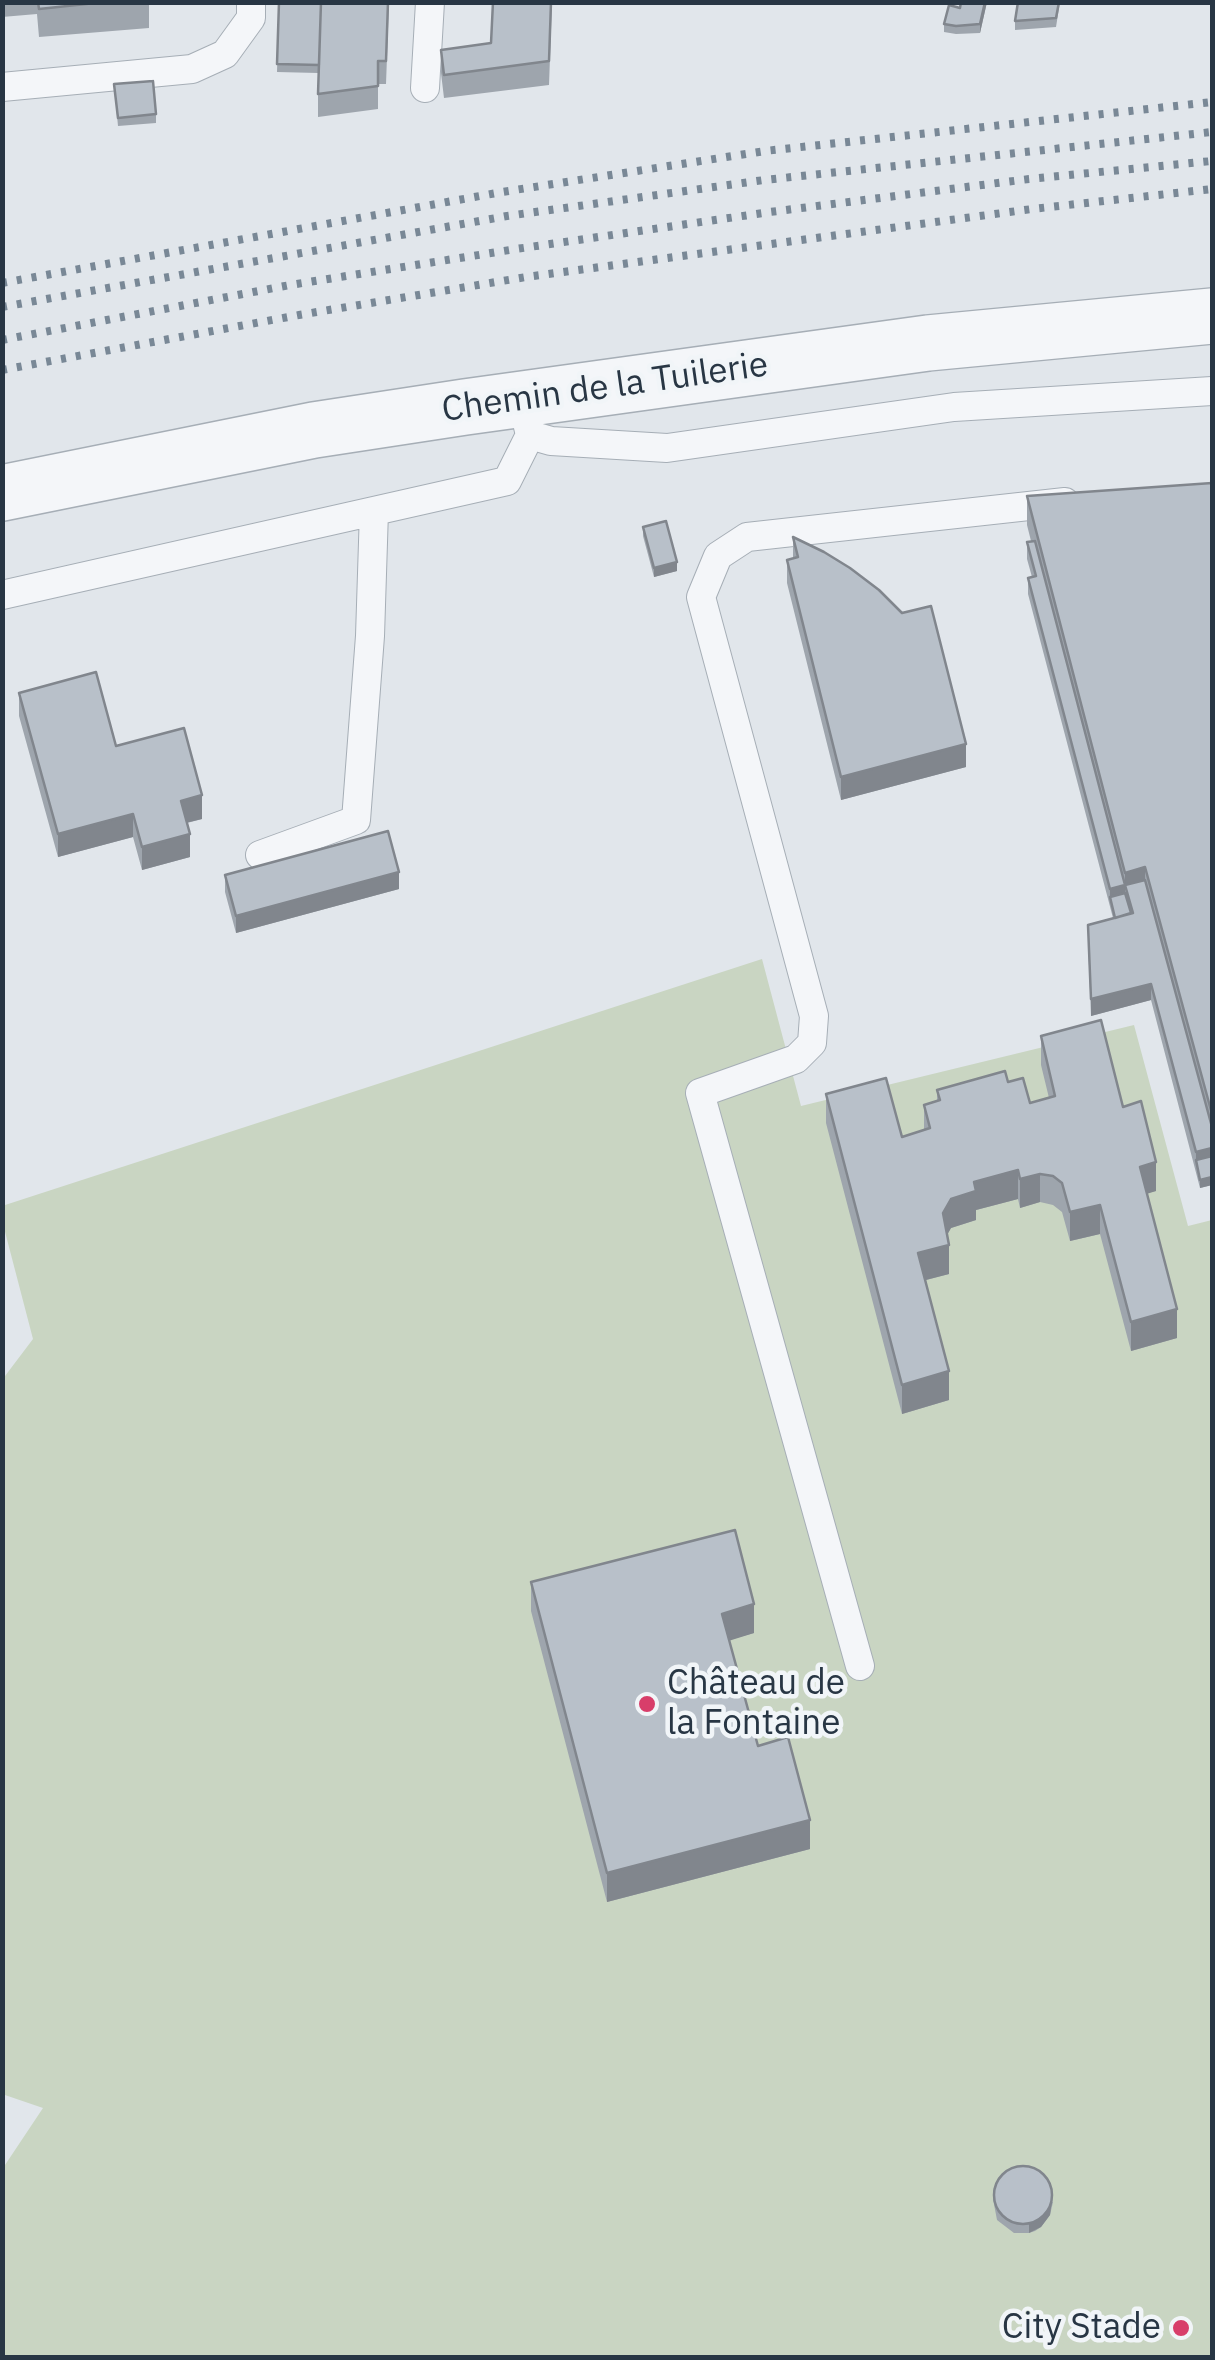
<!DOCTYPE html>
<html>
<head>
<meta charset="utf-8">
<style>
  body { margin:0 }
  #map { position:relative; width:1215px; height:2360px; overflow:hidden; background:#e1e6eb; font-family:"IBM Plex Sans",sans-serif }
  canvas { display:block }
  .frame { position:absolute; inset:0; border:5px solid #283644; pointer-events:none }
</style>
</head>
<body>
<div id="map">
<canvas width="1215" height="2360"></canvas>
<div class="frame"></div>
</div>
<script>
const c = document.querySelector('canvas').getContext('2d');
c.lineJoin = 'round';
function fillPath(path, color) { c.fillStyle = color; c.fill(path, 'evenodd'); }
const poly = rows => new Path2D(rows.map(r => 'M' + r).join(''));
function stroke(path, color, width, dash) { c.strokeStyle = color; c.lineWidth = width; c.lineCap = dash ? 'butt' : 'round'; c.setLineDash(dash || []); c.stroke(path); }
function write(font, color, halo, rows, align = 'center') {
  c.font = font + ' "IBM Plex Sans",sans-serif'; c.lineWidth = 9; c.setLineDash([]); c.textBaseline = 'middle'; c.strokeStyle = halo; c.fillStyle = color; for (const [text, x, y, turn = 0] of rows) {
    c.save(); c.translate(x, y); c.rotate((+turn || 0) * Math.PI / 180); c.textAlign = isNaN(turn) ? turn : align; if (halo) c.strokeText(text, 0, 0); c.fillText(text, 0, 0); c.restore();
  }
}
fillPath(poly([
  [762,959,801,1106,1134,1025,1188,1226,1212,1220,1212,2357,3,2357,3,2168,43,2108,2,2094,2,1380,33,1339,3,1224,2,1206]
]), '#c9d5c2');
const service = poly([
  [2,87,192,69,225,54,251,18,251,2],
  [425,88,430,2],
  [522,401,530,435,551,441,667,448,954,407,1212,391],
  [2,595,507,481,530,435],
  [260,855,356,820,370,636,374,511],
  [860,1666,700,1093,796,1059,812,1043,814,1016,701,597,718,556,747,537,1065,502]
]);
const minor = poly([
  [2,493,314,430,465,407,928,343,1212,316]
]);
stroke(service, '#a6aeb6', 30);
stroke(minor, '#a6aeb6', 58);
stroke(service, '#f4f6f9', 28);
stroke(minor, '#f4f6f9', 55);
stroke(poly([
  [2,283,502,192,765,151,1212,102],
  [2,307,507,216,764,180,1212,132],
  [2,340,290,285,516,249,770,212,1029,179,1212,161],
  [2,370,299,315,526,277,1032,209,1212,189]
]), '#798896', 8, [5, 10]);
fillPath(poly([
  [2,2,151,2,149,3,149,28,39,37,37,14,2,17],
  [279,2,389,2,386,84,378,84,378,109,318,117,318,73,277,72],
  [552,2,549,85,444,98,441,73,441,50,491,43],
  [961,2,987,2,980,33,956,34,944,32,944,24,960,8],
  [1060,2,1056,27,1015,30,1015,21],
  [114,84,156,114,156,123,118,126],
  [1212,483,1212,1185,1200,1188,1151,1000,1091,1016,1088,942,1113,918,1028,594,1028,578,1032,577,1027,559,1027,542,1031,541,1027,525,1027,496],
  [643,527,677,571,654,577,643,536],
  [793,537,966,767,841,800,787,583,787,560,793,559],
  [19,693,116,746,202,819,187,823,190,857,142,870,133,837,58,857,19,716],
  [225,875,399,889,236,933,225,892],
  [1041,1036,1123,1107,1156,1191,1147,1193,1177,1338,1131,1351,1100,1234,1070,1241,1062,1212,1053,1205,1040,1202,1020,1208,1018,1199,976,1210,976,1220,951,1228,947,1235,949,1274,926,1280,949,1400,902,1414,826,1123,826,1094,902,1137,924,1130,924,1105,937,1101,937,1090,1008,1082,1030,1103,1049,1098,1041,1065],
  [531,1582,754,1633,729,1640,758,1746,810,1849,607,1902,531,1611],
  [993,2190,1053,2202,1050,2215,1041,2227,1035,2231,1029,2233,1014,2233,997,2220,993,2199]
]), '#9ea5ad');
fillPath(poly([
  [985,2,987,2,980,33,980,24],
  [677,562,677,571,654,577,654,568],
  [966,744,966,767,841,800,841,777],
  [202,795,202,819,181,824,181,801],
  [133,814,133,837,58,857,58,834],
  [190,834,190,857,142,870,142,847],
  [1145,867,1145,896,1125,885,1125,902,1110,897,1110,889,1125,885,1125,873],
  [399,872,399,889,236,933,236,916],
  [1151,984,1151,1000,1091,1016,1091,999],
  [1212,1148,1212,1164,1196,1160,1196,1152],
  [1156,1162,1156,1191,1140,1196,1140,1167],
  [1018,1170,1018,1199,976,1210,976,1220,951,1228,943,1242,943,1213,951,1199,974,1182],
  [1040,1174,1040,1202,1020,1208,1020,1179],
  [1212,1177,1212,1185,1200,1188,1200,1180],
  [1100,1205,1100,1234,1070,1241,1070,1212],
  [949,1245,949,1274,918,1282,918,1253],
  [1177,1309,1177,1338,1131,1351,1131,1322],
  [949,1371,949,1400,902,1414,902,1385],
  [754,1604,754,1633,722,1643,722,1614],
  [810,1820,810,1849,607,1902,607,1873],
  [1053,2193,1050,2215,1041,2227,1029,2233,1029,2224]
]), '#81868d');
const building = poly([
  [38,2,105,2,39,9,38,2],
  [279,2,321,2,319,65,277,64,279,2],
  [321,2,388,2,386,61,378,61,378,86,318,94,321,2],
  [493,2,551,2,549,61,444,75,441,50,491,43,493,2],
  [961,2,985,2,980,24,956,26,944,24,949,5,960,8,961,2],
  [1018,2,1059,2,1056,18,1015,21,1018,2],
  [153,81,156,114,118,118,114,84,153,81],
  [1212,483,1212,1114,1145,867,1125,873,1027,496,1212,483],
  [666,521,677,562,654,568,643,527,666,521],
  [793,537,824,552,850,568,879,590,902,613,931,606,966,744,841,777,787,560,798,557,793,537],
  [1035,541,1125,885,1110,889,1028,578,1036,576,1027,542,1035,541],
  [96,672,116,746,184,728,202,795,181,801,190,834,142,847,133,814,58,834,19,693,96,672],
  [388,831,399,872,236,916,225,875,388,831],
  [1145,880,1212,1127,1212,1148,1196,1152,1151,984,1091,999,1088,925,1133,913,1125,885,1145,880],
  [1125,893,1131,913,1115,918,1110,897,1125,893],
  [1101,1020,1123,1107,1141,1101,1156,1162,1140,1167,1177,1309,1131,1322,1100,1205,1070,1212,1062,1183,1053,1176,1040,1174,1020,1179,1018,1170,974,1182,976,1191,951,1199,943,1213,949,1245,918,1253,949,1371,902,1385,826,1094,886,1078,902,1137,930,1128,924,1105,940,1100,937,1090,1005,1071,1008,1082,1023,1078,1030,1103,1055,1096,1041,1036,1101,1020],
  [1212,1156,1212,1177,1200,1180,1196,1160,1212,1156],
  [735,1530,754,1604,722,1614,758,1746,788,1737,810,1820,607,1873,531,1582,735,1530],
  '994 2195a29 29 0 1 1 58 0a29 29 0 1 1-58 0Z'
]);
fillPath(building, '#b8c0c9');
stroke(building, '#81868d', 2.5);
for (const [x, y, r, color] of [
  [647,1704,10,"#d83e6a"],
  [1181,2328,10,"#d83e6a"]
]) { const dot = new Path2D(); dot.arc(x, y, r, 0, 2 * Math.PI); c.fillStyle = color; c.fill(dot); stroke(dot, '#f1f5f8', 4); }
write('35px', '#283644', '#f1f5f8', [
  ["Chemin de la Tuilerie",605,388,-8]
]);
write('35px', '#283644', '#f1f5f8', [
  ["Château de",667,1684],
  ["la Fontaine",667,1724],
  ["City Stade",1161,2328,"right"]
], 'left');
</script>
</body>
</html>
